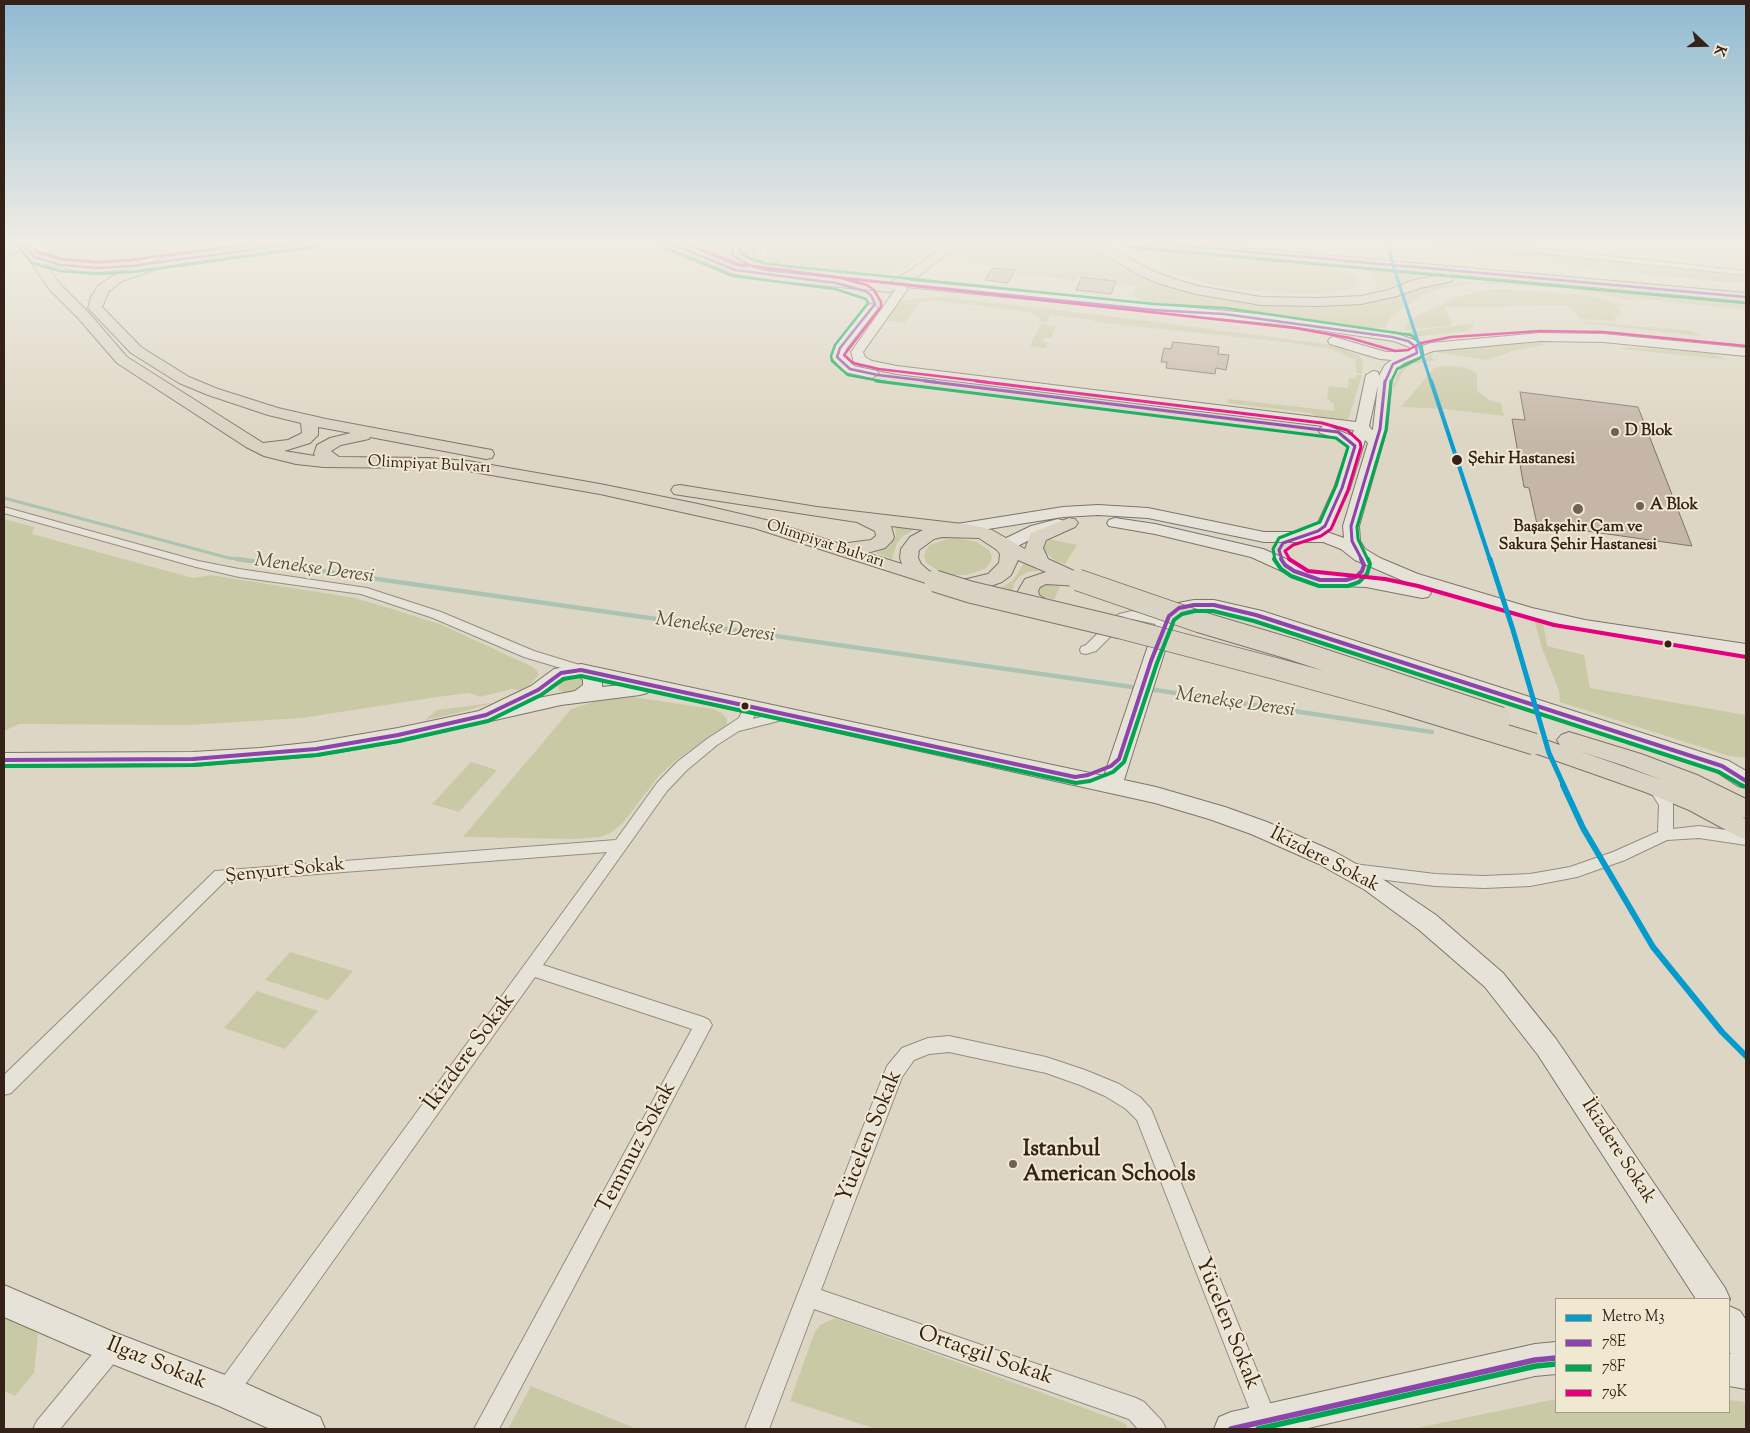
<!DOCTYPE html>
<html>
<head>
<meta charset="utf-8">
<style>
  body { margin:0 }
  #map { position:relative; width:1750px; height:1433px; overflow:hidden; background:#ded6c4; font-family:"Sorts Mill Goudy",serif }
  canvas { display:block }
  .frame { position:absolute; inset:0; border:5px solid #342219; pointer-events:none }
  .legend { position:absolute; left:1555px; top:1298px; width:175px; height:115px; box-sizing:border-box; background:#f1e8d2; border:1px solid #a59988; margin:0; padding:6px 9px; list-style:none; font-size:15px; color:#342219 }
  .legend li { display:flex; align-items:center; gap:10px; height:25px }
  .legend b { width:25px; border:1px solid #a59988 }
  .north { position:absolute; left:1680px; top:20px; width:50px; height:50px; -webkit-text-stroke:4px #f1e8d2; paint-order:stroke; rotate:111deg; font-size:14px; font-weight:700; line-height:20px; text-align:center; color:#342219 }
  .north::after { content:''; display:block; margin:auto; width:18px; height:22px; background:#342219; clip-path:polygon(50% 0,100% 100%,50% 72%,0 100%) }
</style>
</head>
<body>
<div id="map">
<canvas width="1750" height="1433"></canvas>
<div class="frame"></div>
<ul class="legend">
<li><b style="height:6px;background:#059bcd"></b>Metro M3</li>
<li><b style="height:6px;background:#8e44ad"></b>78E</li>
<li><b style="height:6px;background:#00a651"></b>78F</li>
<li><b style="height:6px;background:#e5007d"></b>79K</li>
</ul>
<div class="north">K</div>
</div>
<script>
const c = document.querySelector('canvas').getContext('2d');
c.lineJoin = 'round';
function fillPath(path, color) { c.fillStyle = color; c.fill(path, 'evenodd'); }
const poly = rows => new Path2D(rows.map(r => 'M' + r).join(''));
function stroke(path, color, width, dash) { c.strokeStyle = color; c.lineWidth = width; c.lineCap = dash ? 'butt' : 'round'; c.setLineDash(dash || []); c.stroke(path); }
function write(font, color, halo, rows, align = 'center') {
  c.font = font + ' "Sorts Mill Goudy",serif'; c.lineWidth = 4; c.setLineDash([]); c.textBaseline = 'middle'; c.strokeStyle = halo; c.fillStyle = color; for (const [text, x, y, turn = 0] of rows) {
    c.save(); c.translate(x, y); c.rotate((+turn || 0) * Math.PI / 180); c.textAlign = isNaN(turn) ? turn : align; if (halo) c.strokeText(text, 0, 0); c.fillText(text, 0, 0); c.restore();
  }
}
fillPath(poly([
  [38,241,287,241,109,264,67,262,52,257],
  [676,241,729,241,725,247,725,253,732,260,748,268,780,274,866,281,865,283,775,275,732,266],
  [745,241,760,241,755,247,754,255,760,265,742,254,740,249],
  [776,241,944,241,906,268,889,274,868,276,793,270,781,267,771,257,770,248],
  [967,241,1080,241,1132,272,1162,284,1203,296,1265,305,1311,307,1355,305,1437,283,1500,281,1746,303,1746,310,1634,298,1634,301,1562,288,1475,283,1437,290,1414,300,1390,318,1385,328,1350,328,1155,306,1133,296,1136,286,1116,284,1117,280,1078,276,1075,280,1015,274,1017,269,939,261],
  [1433,241,1746,276,1746,283,1724,282,1633,273,1433,251],
  [1121,244,1324,263,1340,267,1357,276,1360,279,1357,286,1345,291,1308,294,1243,290,1209,284,1169,271],
  [1351,264,1467,274,1417,279,1370,292,1377,287,1374,275],
  [1503,289,1588,295,1630,306,1618,305,1622,315,1615,315,1616,321,1581,319,1568,306,1445,307,1452,325,1405,330,1406,324,1414,317,1457,297,1485,290],
  [937,296,1107,316,1334,345,1360,356,1363,363,1362,374,1357,373,1355,360,1330,349,1293,343,1094,322,1094,320,1050,315,1046,323,1038,322,1040,318,1029,312,932,300,919,303,905,323,883,320,900,303,906,300],
  [1580,321,1692,331,1701,336,1584,323],
  [1473,323,1474,324,1468,331,1423,336,1410,336,1402,333],
  [1041,324,1056,326,1051,338,1045,337,1042,342,1048,343,1046,348,1030,346],
  [1536,341,1546,345,1512,351,1487,360,1434,352,1431,358,1436,360,1412,364,1404,370,1392,392,1397,374,1403,366,1427,358,1434,352,1442,349],
  [1630,347,1712,353,1728,360,1621,349],
  [1446,366,1465,367,1477,373,1477,391,1491,401,1501,403,1504,416,1445,409,1401,407,1434,368],
  [1357,375,1362,375,1348,420,1316,416,1310,413,1227,403,1228,399,1334,411,1334,404,1327,399,1329,386,1348,388,1349,378,1355,378],
  [4,519,34,527,32,534,193,578,211,575,355,598,389,608,442,625,533,667,538,672,538,676,529,685,520,690,511,689,480,697,469,693,437,697,302,718,189,725,19,724,4,731],
  [895,526,917,528,902,537,897,543,892,559,876,553,890,546,896,536],
  [957,538,977,542,990,551,992,557,990,563,985,569,966,575,953,575,942,573,926,563,924,556,926,550,930,545,947,539],
  [1049,539,1077,545,1065,564,1056,561,1044,551,1044,546],
  [1024,563,1039,571,1028,572,1019,577,1014,584,1012,594,993,590,1004,586,1013,580],
  [1046,584,1060,586,1054,600,1046,598,1039,594,1038,589],
  [1530,606,1541,611,1547,646,1584,655,1590,688,1746,715,1746,758,1729,756,1560,702,1559,691,1542,648],
  [575,676,582,678,585,683,579,691,566,693,559,690,558,688,560,682,566,678],
  [633,697,713,709,722,713,727,719,727,725,675,761,658,777,623,823,612,832,600,837,576,839,463,837,571,709,597,701],
  [492,703,454,714,425,720,437,710],
  [471,762,497,770,459,812,432,804],
  [290,952,353,971,328,1000,265,980],
  [257,991,318,1011,285,1049,224,1028],
  [4,1317,36,1331,38,1335,34,1373,15,1396,4,1391],
  [835,1318,1120,1421,1127,1425,1127,1429,876,1429,790,1401,814,1334,820,1325],
  [531,1386,637,1429,508,1429],
  [1556,1399,1556,1412,1729,1412,1729,1400,1739,1401,1746,1403,1746,1429,1412,1429]
]), '#cac9a6');
stroke(poly([
  [4,498,229,558,246,560]
]), '#adc3b2', 3);
stroke(poly([
  [237,559,1139,688],
  [1149,689,1432,732]
]), '#adc3b2', 4.5);
const building = poly([
  [992,268,1015,270,1008,283,985,280,992,268],
  [1082,277,1116,281,1111,294,1076,290,1082,277],
  [1173,342,1219,347,1218,354,1229,355,1226,370,1216,368,1215,374,1166,368,1167,362,1161,362,1164,348,1171,349,1173,342],
  [1520,392,1638,407,1692,546,1537,524,1529,488,1524,487,1512,419,1525,420,1520,392]
]);
fillPath(building, '#c5b6a7');
stroke(building, '#7c756b', 1);
const street = poly([
  [1444,241,1466,241,1746,271,1746,275,1448,243,1444,241],
  [4,507,198,561,239,569,367,588,441,612,534,651,586,667,588,670,581,674,524,657,433,618,361,594,239,577,196,567,4,513,4,507],
  [1132,611,1169,619,1171,622,1165,626,1132,619,1127,620,1096,651,1086,654,1081,653,1080,650,1081,647,1086,645,1113,618,1119,614,1132,611],
  [751,703,756,704,758,707,753,719,785,711,790,712,792,715,790,718,739,731,717,745,687,770,667,791,543,965,703,1017,709,1020,712,1025,499,1429,474,1429,692,1029,535,977,234,1400,226,1403,218,1400,215,1392,218,1384,607,852,225,881,11,1093,4,1095,4,1075,215,871,616,840,657,783,677,762,707,739,739,718,746,704,751,703],
  [1654,781,1659,782,1673,804,1673,829,1699,826,1746,833,1746,845,1699,838,1667,840,1625,860,1577,877,1530,886,1484,888,1435,886,1354,876,1348,874,1346,870,1348,866,1354,864,1435,874,1484,876,1530,874,1570,867,1613,852,1658,832,1659,805,1647,786,1649,782,1654,781],
  [949,1036,1046,1057,1085,1070,1119,1084,1140,1097,1151,1109,1277,1420,1273,1428,1257,1428,1137,1120,1126,1109,1105,1096,1080,1085,1046,1073,949,1052,929,1054,914,1060,902,1077,821,1290,1136,1398,1144,1402,1162,1421,1166,1429,1138,1429,1129,1419,814,1309,769,1429,745,1429,887,1066,902,1048,928,1038,949,1036],
  [112,1337,120,1340,123,1348,120,1356,60,1429,33,1429,37,1421,104,1340,112,1337]
]);
const secondary = poly([
  [900,280,1278,316,1397,334,1417,341,1422,346,1431,343,1540,333,1603,334,1746,348,1746,356,1603,342,1540,341,1433,351,1404,363,1396,370,1392,378,1387,429,1359,526,1360,541,1365,549,1380,558,1418,574,1532,608,1585,620,1746,644,1746,656,1585,630,1522,616,1406,582,1355,560,1341,549,1323,542,1264,542,1148,518,1098,515,1063,517,957,534,951,532,949,529,951,526,957,524,1063,507,1098,505,1148,508,1264,532,1299,532,1318,523,1334,488,1348,447,1339,439,1320,433,1318,430,1323,426,897,374,863,367,854,362,851,352,895,290,894,283,900,280],
  [906,287,1278,324,1394,341,1409,347,1410,351,1386,352,1334,337,1330,338,1328,341,1330,344,1380,359,1392,360,1385,365,1379,376,1378,372,1373,371,1366,375,1356,422,897,366,872,361,865,357,863,352,907,290,906,287],
  [1378,385,1373,429,1372,430,1369,426,1378,385],
  [1330,427,1354,430,1352,436,1330,427],
  [1365,440,1368,443,1343,526,1344,538,1327,532,1333,526,1350,488,1365,440],
  [872,304,878,308,846,349,844,356,854,366,877,371,879,374,872,378,845,372,831,357,836,345,868,305,872,304],
  [1115,518,1155,524,1263,549,1291,561,1311,573,1366,577,1428,589,1431,593,1428,597,1422,598,1366,587,1320,585,1306,582,1251,557,1155,534,1109,526,1107,523,1109,520,1115,518],
  [1058,519,1064,521,1066,524,1064,527,1043,533,1010,550,1004,551,998,550,996,546,998,542,1031,526,1058,519],
  [1194,600,1214,600,1262,611,1729,761,1746,771,1746,788,1738,786,1715,771,1250,619,1214,610,1194,610,1185,612,1174,622,1124,780,1156,787,1225,807,1267,822,1335,852,1381,878,1436,915,1503,973,1556,1039,1725,1288,1730,1299,1729,1302,1729,1299,1696,1299,1538,1055,1485,987,1418,929,1365,890,1319,864,1251,834,1209,819,1155,803,649,691,647,693,640,695,561,705,398,742,316,756,193,766,4,767,4,753,193,752,260,748,316,742,398,728,479,711,531,686,554,669,581,664,1104,776,1156,622,1163,612,1173,604,1194,600],
  [579,676,583,680,583,685,575,691,538,698,567,678,579,676],
  [602,681,621,685,602,687,602,681],
  [4,1285,116,1333,238,1380,320,1417,325,1429,270,1429,219,1406,112,1364,4,1317,4,1285],
  [1729,1306,1740,1311,1746,1320,1746,1389,1729,1386,1729,1354,1731,1354,1729,1351,1729,1306],
  [1556,1342,1556,1374,1535,1376,1304,1429,1214,1429,1219,1417,1231,1412,1535,1344,1556,1342]
]);
const primary = poly([
  [16,241,28,241,38,254,62,261,98,264,136,261,140,262,142,266,168,257,291,241,321,241,315,245,183,263,157,269,122,281,109,291,102,307,141,347,189,377,218,389,278,408,326,419,486,449,492,450,494,454,492,458,486,459,370,437,369,439,341,445,331,451,339,457,429,458,468,461,600,484,698,504,766,520,840,544,871,540,876,536,875,531,857,522,680,495,674,494,671,490,674,486,680,485,817,507,971,525,992,530,1025,549,1031,533,1069,518,1075,519,1078,523,1075,527,1046,540,1043,548,1048,559,1085,576,1088,580,1085,584,1078,586,1046,584,1040,587,1038,591,1039,595,1058,607,1061,611,1058,615,1051,617,1044,615,1024,602,1018,591,1025,579,1046,572,1018,560,1011,575,1002,582,982,589,951,591,754,528,600,494,468,471,429,468,324,467,296,464,264,456,246,447,117,363,78,318,49,289,16,241],
  [45,264,78,271,98,272,132,269,114,275,99,285,91,297,88,308,131,353,179,383,208,395,268,415,301,423,302,433,288,440,263,443,127,357,88,312,59,283,45,264],
  [318,427,351,433,330,438,317,445,314,454,315,456,284,451,310,443,318,435,318,427],
  [891,526,923,530,910,537,901,549,900,558,902,564,867,553,885,548,892,541,894,537,891,526],
  [942,537,979,538,997,550,1000,554,999,563,988,574,967,579,951,579,929,571,921,564,918,558,919,550,934,539,942,537],
  [658,241,674,241,738,267,748,268,727,256,726,250,731,241,743,241,738,250,739,254,761,265,763,268,762,270,888,284,912,269,950,241,963,241,920,275,890,292,779,281,735,274,660,244,658,241],
  [1569,732,1641,754,1697,775,1746,799,1746,818,1742,817,1746,819,1746,839,1737,836,1689,810,1645,792,1526,750,1522,744,1526,738,1534,736,1560,745,1557,740,1561,735,1569,732],
  [1579,751,1625,766,1662,780,1579,751]
]);
const highway = poly([
  [11,241,23,241,24,244,17,252,4,257,4,248,11,241],
  [760,241,773,241,768,248,767,254,768,259,772,262,790,269,792,272,790,275,780,275,762,268,757,263,753,254,760,241],
  [1081,241,1097,241,1151,270,1174,279,1198,286,1261,297,1319,298,1361,296,1388,290,1411,281,1446,274,1128,245,1121,241,1169,241,1746,293,1746,301,1449,274,1454,278,1452,281,1420,288,1397,296,1361,304,1319,306,1261,305,1196,294,1164,285,1141,276,1081,241]
]);
stroke(street, '#948d81', 2);
stroke(secondary, '#7c756b', 2);
stroke(primary, '#7c756b', 2);
stroke(highway, '#7c756b', 2);
fillPath(street, '#e6e2d8');
fillPath(secondary, '#e6e2d8');
fillPath(primary, '#dad2c3');
fillPath(highway, '#dad2c3');
const primaryBridge = poly([
  [1078,580,1200,622,1291,649,1501,718],
  [935,581,970,592,1121,628,1277,669,1390,700,1534,744]
]);
stroke(primaryBridge, '#7c756b', 23, []);
stroke(primaryBridge, '#dad2c3', 21);
stroke(poly([
  [22,241,34,257,61,265,98,268,131,266,315,241],
  [664,241,735,270,836,283,865,291,871,295,875,304,840,348,837,357,850,369,878,375,936,382],
  [737,241,732,250,733,256,749,265,766,270,1154,310,1224,314,1392,337,1408,341,1416,347,1417,353,1393,364,1385,382],
  [1128,241,1746,297]
]), '#8e44ad', 2.5);
stroke(poly([
  [925,381,1338,432,1355,446,1342,488,1325,526,1318,531,1283,543,1279,550,1282,560],
  [1362,560,1352,541,1351,526,1380,429,1385,381]
]), '#8e44ad', 3);
stroke(poly([
  [1281,559,1285,565,1294,571,1320,580,1346,580,1356,577,1362,571,1364,565,1361,559],
  [4,760,193,759,316,749,398,735,486,715,538,690,561,673,581,670,1075,777,1088,775,1111,766,1119,759,1151,661,1169,616,1179,608,1194,605,1214,605,1256,615,1722,766,1746,781]
]), '#8e44ad', 4);
stroke(poly([
  [1231,1429,1535,1360,1556,1358]
]), '#8e44ad', 5.5);
stroke(poly([
  [742,244,739,252,751,259,767,264,1154,304,1225,308,1411,335,1421,344,1423,354,1420,358,1397,369,1391,382],
  [17,245,32,263,60,271,98,274,132,272,316,247],
  [662,247,733,276,835,289,866,299,868,303,835,345,831,356,832,361,848,375,886,382],
  [1127,247,1745,303]
]), '#00a651', 2.5);
stroke(poly([
  [876,381,1336,438,1348,447,1336,486,1320,522,1279,538,1273,549,1275,560],
  [1368,560,1358,539,1357,527,1386,430,1391,381]
]), '#00a651', 3);
stroke(poly([
  [1274,559,1281,569,1291,576,1319,586,1348,586,1359,582,1367,574,1370,564,1368,559],
  [4,766,193,765,317,755,399,741,488,721,541,695,563,679,581,676,1076,783,1090,781,1113,772,1124,762,1157,663,1174,620,1182,614,1195,611,1213,611,1254,621,1719,772,1743,786]
]), '#00a651', 4);
stroke(poly([
  [1741,785,1743,786]
]), '#00a651', 4.5);
stroke(poly([
  [1258,1429,1536,1366,1556,1364]
]), '#00a651', 5.5);
stroke(poly([
  [680,241,737,264,837,277,867,285,874,290,881,302,881,307,844,355,853,363,879,369,987,382],
  [36,251,62,259,98,262,130,260,270,241],
  [833,277,1295,328,1350,338,1395,351,1408,350,1421,343,1451,337,1540,331,1604,332,1746,346]
]), '#e5007d', 2.5);
stroke(poly([
  [976,381,1322,423,1347,430,1360,442,1361,447,1348,490,1331,529,1321,536,1293,545,1285,551,1290,560]
]), '#e5007d', 3);
stroke(poly([
  [1289,559,1308,571,1385,579,1418,586,1554,625,1746,657]
]), '#e5007d', 4);
stroke(poly([
  [1388,241,1392,262,1431,382]
]), '#059bcd', 3);
stroke(poly([
  [1431,381,1490,560]
]), '#059bcd', 4);
stroke(poly([
  [1490,559,1513,630,1549,753,1564,786]
]), '#059bcd', 5);
stroke(poly([
  [1563,785,1583,828,1653,947,1722,1032,1746,1056]
]), '#059bcd', 6);
const sky = c.createLinearGradient(0, 0, 0, 441);
sky.addColorStop(0, '#90bad2');
sky.addColorStop(0.55, '#f0ede4');
sky.addColorStop(1, '#f0ede400');
c.fillStyle = sky;
c.fillRect(0, 0, 1750, 441);
for (const [x, y, r, color] of [
  [1615,432,5,"#706155"],
  [1457,460,6,"#342219"],
  [1640,506,5,"#706155"],
  [1578,509,6,"#706155"],
  [1668,644,4.5,"#342219"],
  [745,706,4.5,"#342219"],
  [1013,1164,5,"#706155"]
]) { const dot = new Path2D(); dot.arc(x, y, r, 0, 2 * Math.PI); c.fillStyle = color; c.fill(dot); stroke(dot, '#f1e8d2', 2); }
write('bold 16px', '#342219', '#f1e8d2', [
  ["D Blok",1625,432],
  ["A Blok",1650,506],
  ["Başakşehir Çam ve",1578,528,"center"],
  ["Sakura Şehir Hastanesi",1578,546,"center"]
], 'left');
write('bold 16px', '#342219', '#f1e8d2', [
  ["Şehir Hastanesi",1468,460]
], 'left');
write('16px', '#342219', '#f1e8d2', [
  ["Olimpiyat Bulvarı",429,466,3],
  ["Olimpiyat Bulvarı",825,545,18]
]);
write('19px', '#342219', '#f1e8d2', [
  ["İkizdere Sokak",1324,861,27],
  ["Şenyurt Sokak",285,872,-6],
  ["İkizdere Sokak",1617,1152,57]
]);
write('italic 20px', '#525045', '#f1e8d2', [
  ["Menekşe Deresi",314,570,8],
  ["Menekşe Deresi",715,629,8],
  ["Menekşe Deresi",1235,704,8]
]);
write('22px', '#342219', '#f1e8d2', [
  ["İkizdere Sokak",471,1053,-54],
  ["Yücelen Sokak",871,1137,-68],
  ["Temmuz Sokak",638,1148,-62],
  ["Yücelen Sokak",1226,1324,68],
  ["Ortaçgil Sokak",985,1357,19],
  ["Ilgaz Sokak",156,1365,22]
]);
write('bold 22px', '#342219', '#f1e8d2', [
  ["Istanbul",1023,1151],
  ["American Schools",1023,1176]
], 'left');
</script>
</body>
</html>
